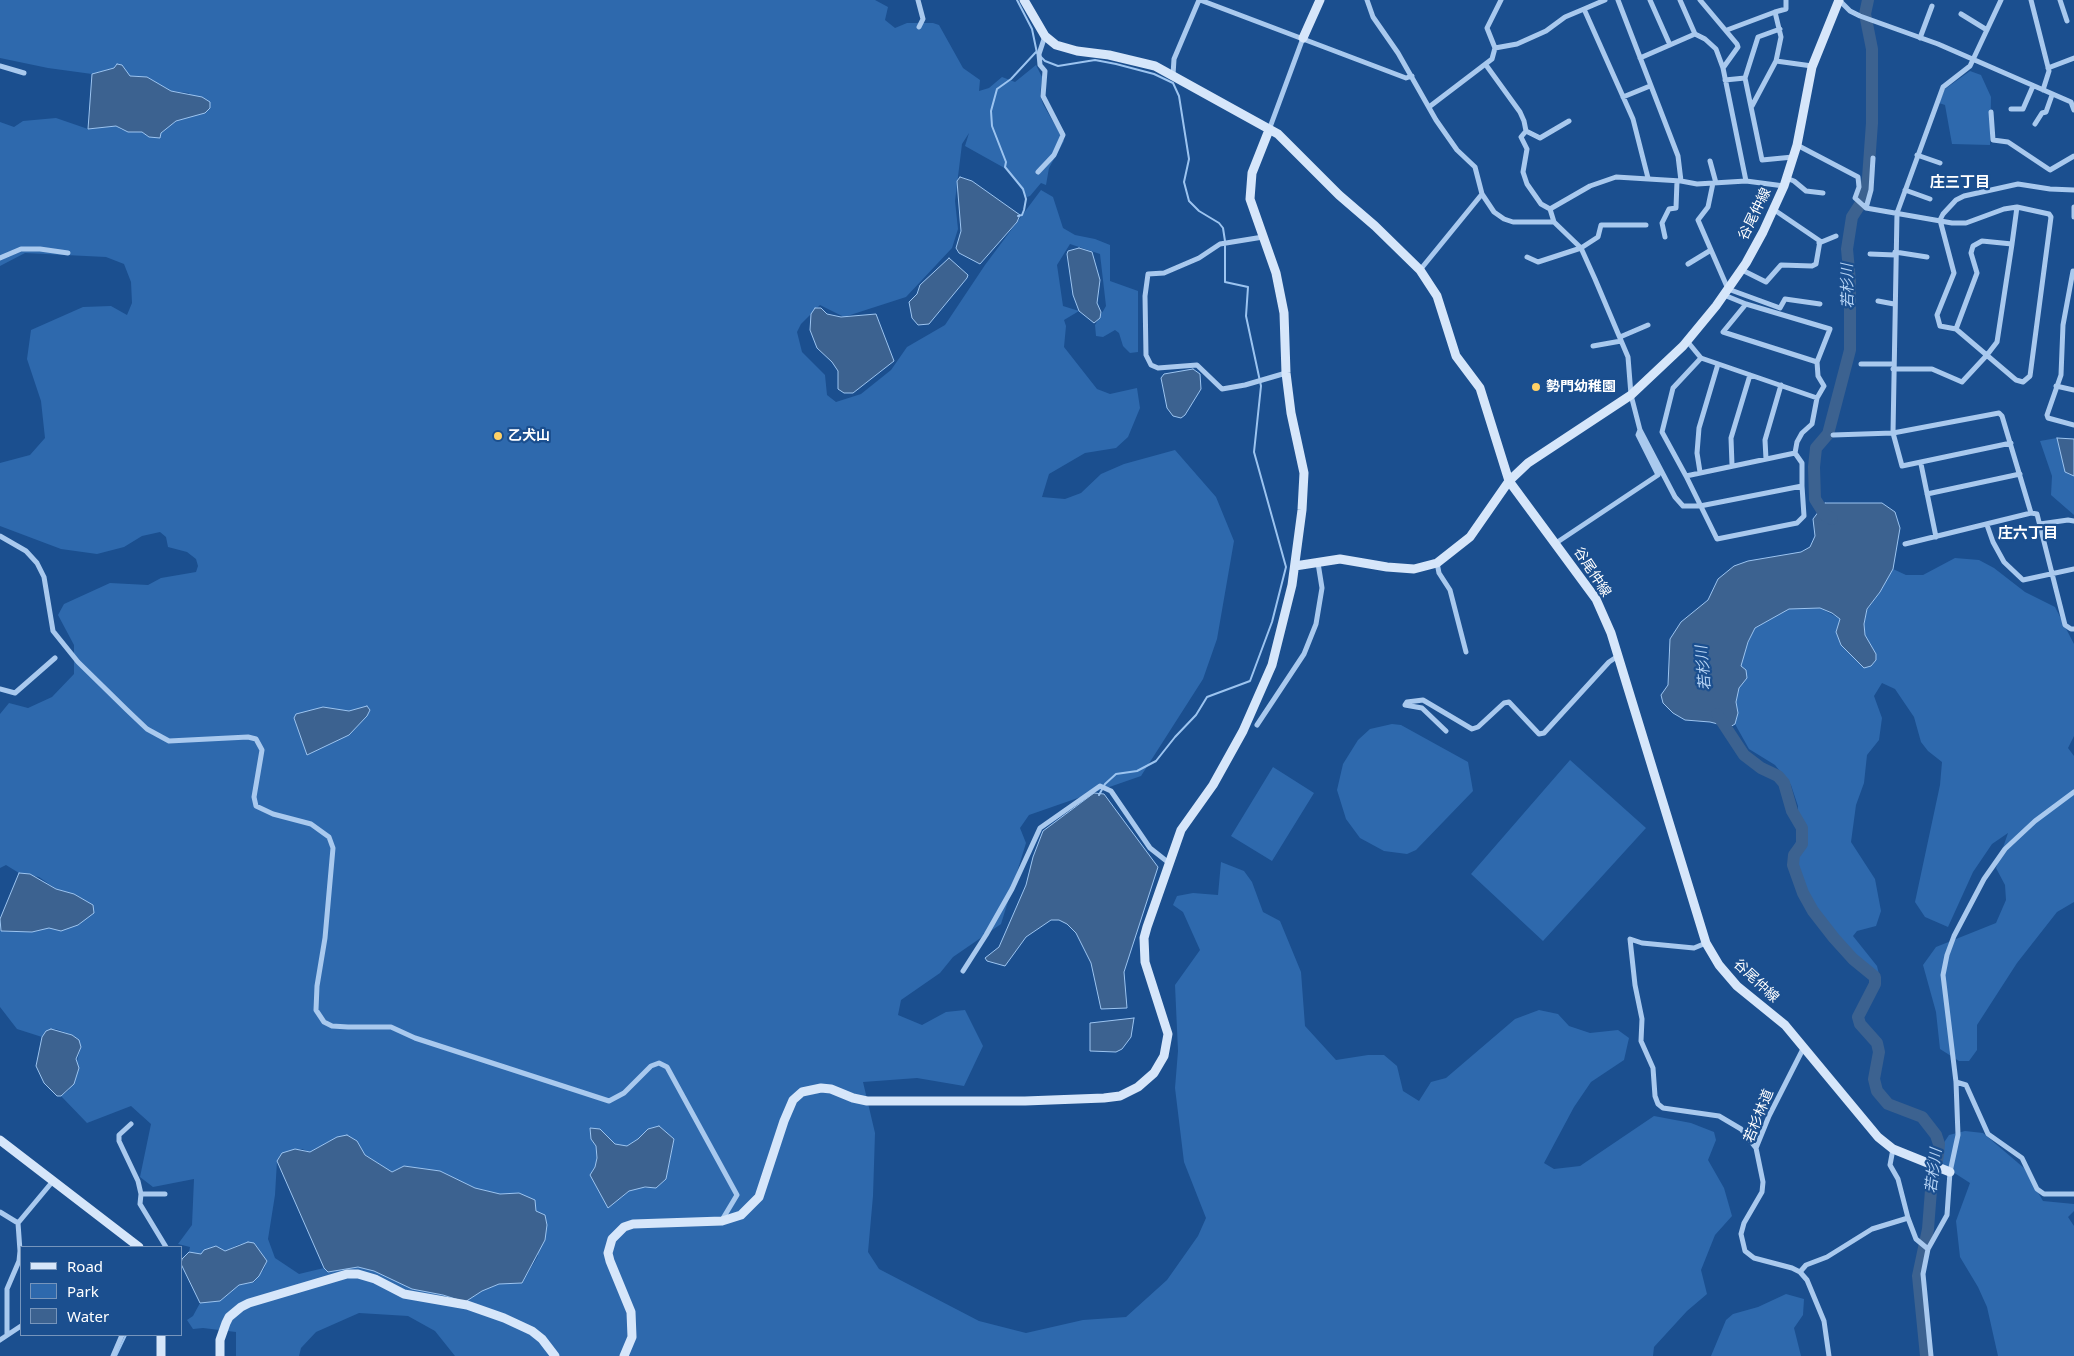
<!DOCTYPE html>
<html>
<head>
<meta charset="utf-8">
<style>
  body { margin:0 }
  #map { position:relative; width:2074px; height:1356px; overflow:hidden; background:#1b4f8f; font-family:"Noto Sans",sans-serif }
  canvas { display:block }
  .legend { position:absolute; left:20px; top:1246px; width:162px; height:90px; box-sizing:border-box; background:#1b4f8f; border:1px solid #7695bc; margin:0; padding:6px 9px; list-style:none; font-size:15px; color:#fff }
  .legend li { display:flex; align-items:center; gap:10px; height:25px }
  .legend b { width:25px; border:1px solid #7695bc }
</style>
</head>
<body>
<div id="map">
<canvas width="2074" height="1356"></canvas>
<ul class="legend">
<li><b style="height:6px;background:#d6e6fa"></b>Road</li>
<li><b style="height:14px;background:#2e69ad"></b>Park</li>
<li><b style="height:14px;background:#3c6290"></b>Water</li>
</ul>
</div>
<script>
const c = document.querySelector('canvas').getContext('2d');
c.lineJoin = 'round';
function fillPath(path, color) { c.fillStyle = color; c.fill(path, 'evenodd'); }
const poly = rows => new Path2D(rows.map(r => 'M' + r).join(''));
function stroke(path, color, width, dash) { c.strokeStyle = color; c.lineWidth = width; c.lineCap = dash ? 'butt' : 'round'; c.setLineDash(dash || []); c.stroke(path); }
function write(font, color, halo, rows, align = 'center') {
  c.font = font + ' "Noto Sans","Noto Sans JP",sans-serif'; c.lineWidth = 4.5; c.setLineDash([]); c.textBaseline = 'middle'; c.strokeStyle = halo; c.fillStyle = color; for (const [text, x, y, turn = 0] of rows) {
    c.save(); c.translate(x, y); c.rotate((+turn || 0) * Math.PI / 180); c.textAlign = isNaN(turn) ? turn : align; if (halo) c.strokeText(text, 0, 0); c.fillText(text, 0, 0); c.restore();
  }
}
fillPath(poly([
  [0,0,875,0,888,7,885,20,895,28,907,23,933,23,939,25,963,68,980,80,979,91,989,88,1002,77,1015,82,1036,65,1042,77,1040,95,1043,104,1064,141,1049,168,1046,185,1041,183,1030,196,1027,197,1008,170,965,146,969,133,962,144,955,201,958,229,952,248,906,297,844,317,820,305,801,324,797,332,802,352,825,375,827,395,836,402,861,394,891,370,907,347,945,325,985,265,1041,190,1053,197,1063,228,1075,235,1095,239,1110,245,1110,281,1138,291,1138,352,1130,353,1123,346,1119,333,1115,330,1103,337,1096,336,1095,325,1106,306,1100,254,1070,244,1057,265,1063,306,1079,311,1064,320,1066,326,1064,347,1097,389,1110,394,1137,388,1140,408,1128,437,1116,448,1085,453,1049,474,1042,497,1065,499,1081,493,1101,474,1124,464,1175,450,1216,497,1234,541,1217,639,1203,679,1141,776,1029,815,1020,828,1026,843,1001,924,953,957,940,973,901,1000,898,1015,922,1025,946,1012,965,1010,983,1046,964,1086,917,1078,863,1082,875,1133,873,1196,868,1252,879,1269,979,1321,1026,1333,1083,1320,1126,1317,1167,1280,1198,1236,1206,1218,1184,1162,1175,1088,1178,1051,1175,985,1200,950,1183,912,1173,905,1177,896,1193,893,1218,895,1221,862,1244,871,1252,882,1263,912,1280,921,1301,972,1305,1026,1336,1060,1368,1055,1384,1055,1397,1066,1403,1091,1419,1101,1431,1082,1446,1078,1515,1019,1539,1010,1558,1014,1569,1026,1590,1033,1618,1030,1629,1038,1624,1060,1591,1082,1574,1107,1544,1163,1554,1169,1580,1166,1654,1116,1691,1123,1714,1132,1716,1140,1708,1160,1724,1188,1732,1216,1715,1235,1701,1270,1707,1294,1687,1311,1654,1347,1653,1356,455,1356,435,1331,408,1316,359,1313,316,1332,301,1348,299,1356,236,1356,236,1332,203,1328,193,1329,187,1320,193,1316,200,1303,220,1301,239,1285,254,1282,264,1269,267,1261,254,1243,240,1244,225,1251,216,1246,204,1250,201,1254,193,1254,189,1252,190,1247,178,1244,192,1225,194,1179,153,1187,140,1177,151,1124,131,1106,87,1123,61,1096,69,1090,81,1047,72,1035,56,1029,46,1031,42,1037,17,1029,0,1007,0,931,32,932,49,928,61,931,93,905,74,894,56,889,39,877,19,873,6,865,0,868,0,714,9,703,28,708,52,697,74,674,74,645,58,615,64,604,110,583,148,585,161,578,196,572,198,566,196,559,187,552,168,547,166,537,160,532,142,536,124,547,97,554,61,549,0,526,0,463,30,455,45,438,41,401,27,359,31,330,83,307,111,306,127,315,132,303,131,282,124,264,106,257,25,253,0,266,0,122,14,127,23,121,56,118,88,129,116,126,122,130,142,132,149,137,161,133,176,121,197,114,189,93,171,91,147,77,130,76,114,68,92,74,48,68,0,58],
  [590,1128,600,1129,615,1144,627,1146,638,1139,648,1129,674,1139,666,1179,656,1188,638,1188,629,1191,621,1198,590,1175,595,1167,597,1158,596,1146,591,1139],
  [337,1137,357,1141,365,1155,392,1172,404,1166,440,1171,475,1188,500,1194,519,1193,536,1211,538,1256,522,1283,499,1284,482,1291,465,1302,443,1295,412,1289,374,1271,358,1267,328,1272,324,1268,299,1274,275,1258,268,1239,275,1195,277,1161,282,1153,302,1149,310,1152],
  [1970,71,1981,75,1991,97,1990,145,1952,144,1945,105,1939,103,1945,89],
  [2057,438,2065,472,2074,476,2074,515,2051,495,2052,476,2040,441],
  [1955,558,1979,560,1994,568,2025,592,2055,607,2074,644,2074,736,2068,748,2074,756,2074,902,2057,912,2017,963,1977,1025,1977,1050,1969,1061,1959,1061,1940,1049,1936,1012,1923,965,1936,947,1996,923,2006,900,2005,885,1996,868,2008,833,1992,844,1973,872,1948,927,1925,917,1915,902,1940,785,1942,762,1928,751,1921,742,1914,717,1895,689,1882,683,1874,696,1882,718,1879,740,1867,755,1864,783,1856,805,1851,842,1875,879,1881,911,1876,926,1857,931,1853,936,1877,966,1879,974,1856,967,1810,914,1790,854,1796,842,1798,806,1791,785,1775,765,1749,749,1735,724,1738,713,1736,702,1742,656,1755,628,1788,609,1820,608,1840,619,1836,632,1841,645,1858,662,1876,654,1865,635,1864,624,1867,610,1880,592,1893,569,1906,575,1923,575],
  [1392,724,1401,725,1468,762,1473,791,1416,850,1407,854,1384,851,1360,838,1346,819,1337,790,1343,764,1358,740,1370,729],
  [1570,760,1646,828,1543,941,1471,874],
  [1273,767,1314,793,1272,861,1231,836],
  [1965,1131,1983,1133,2024,1168,2043,1201,2074,1204,2074,1211,2068,1217,2074,1226,2074,1356,1998,1356,1987,1307,1978,1287,1960,1257,1956,1221,1970,1183,1942,1165,1943,1144,1949,1135],
  [1786,1294,1804,1299,1803,1315,1794,1328,1801,1356,1711,1356,1726,1320,1733,1314,1758,1307]
]), '#2e69ad');
const water = poly([
  [117,64,122,65,130,76,147,77,171,91,202,97,210,102,210,108,205,113,176,121,161,133,160,138,149,137,142,132,128,132,116,126,88,129,92,74,114,68,117,64],
  [960,177,972,181,1020,215,1017,222,980,264,959,253,956,248,961,231,957,181,960,177],
  [1079,248,1092,252,1100,280,1097,303,1101,312,1100,318,1094,323,1079,311,1073,295,1067,254,1068,251,1079,248],
  [949,258,968,275,967,278,929,324,918,325,912,318,909,302,917,294,920,285,949,258],
  [815,308,821,308,827,314,841,317,876,314,894,361,853,393,844,393,838,389,838,371,832,362,817,348,810,330,811,314,815,308],
  [1193,369,1200,374,1201,389,1185,415,1181,418,1173,416,1167,408,1161,378,1164,374,1193,369],
  [2057,438,2074,439,2074,476,2065,472,2057,438],
  [1825,503,1882,503,1895,512,1900,528,1893,569,1880,592,1867,609,1864,624,1865,635,1876,654,1876,660,1871,666,1864,668,1841,645,1836,632,1840,619,1832,613,1820,608,1789,609,1755,628,1748,642,1741,666,1746,670,1747,678,1739,688,1736,702,1738,713,1735,724,1730,727,1710,722,1685,720,1673,713,1663,703,1661,695,1668,685,1670,639,1681,622,1708,600,1718,579,1734,566,1748,561,1801,552,1810,547,1815,536,1813,519,1825,503],
  [367,706,370,710,367,716,349,735,307,755,294,718,296,714,323,707,349,711,367,706],
  [1094,793,1104,794,1158,867,1124,972,1127,1008,1101,1009,1091,963,1076,933,1067,924,1059,920,1051,920,1026,937,1005,966,987,961,985,958,999,947,1026,885,1033,857,1043,831,1094,793],
  [19,873,30,874,56,889,74,894,93,905,94,913,78,925,61,931,49,928,32,932,1,931,0,919,19,873],
  [1134,1018,1131,1037,1122,1049,1116,1052,1090,1051,1090,1023,1134,1018],
  [51,1029,72,1035,79,1040,81,1047,76,1059,79,1068,74,1084,61,1096,57,1096,44,1083,36,1066,42,1037,46,1031,51,1029],
  [659,1126,674,1139,666,1179,656,1188,645,1187,629,1191,608,1208,590,1175,595,1167,597,1158,596,1146,591,1139,590,1128,600,1129,615,1144,627,1146,638,1139,648,1129,659,1126],
  [347,1135,357,1141,365,1155,392,1172,404,1166,440,1171,475,1188,500,1194,519,1193,535,1200,536,1211,545,1215,547,1225,545,1240,522,1283,499,1284,482,1291,465,1302,443,1295,412,1289,374,1271,358,1267,328,1272,324,1268,277,1161,282,1153,295,1149,310,1152,337,1137,347,1135],
  [248,1242,254,1243,267,1261,259,1276,253,1282,239,1285,220,1301,200,1303,181,1264,182,1259,189,1252,201,1254,204,1250,216,1246,225,1251,248,1242]
]);
fillPath(water, '#3c6290');
stroke(water, '#9cc4f0', 1);
stroke(poly([
  [1017,0,1032,29,1037,53],
  [1041,57,1045,61,1058,66,1095,60,1116,64,1154,74,1173,83,1179,96,1189,159,1184,182,1189,201,1199,211,1219,223,1223,228,1225,241],
  [1018,216,1022,215,1024,210,1026,199,1023,189,1005,167,1006,162,992,126,991,111,997,89,1011,79,1036,52],
  [1099,795,1105,784,1116,774,1137,771,1156,761,1175,737,1196,715,1207,697,1250,681,1272,622,1286,567,1254,452,1261,386,1246,316,1248,287,1225,282,1225,246],
  [116,1356,126,1335]
]), '#9cc4f0', 2);
stroke(poly([
  [1832,519,1825,515,1815,499,1814,467,1816,448,1828,434,1850,350,1850,281,1847,249,1852,217,1863,200,1868,178,1872,123,1872,49,1865,14,1868,0],
  [1717,714,1744,755,1761,768,1778,776,1784,783,1792,811,1802,828,1802,844,1794,855,1793,865,1803,893,1813,911,1834,938,1853,959,1875,977,1875,984,1858,1017,1860,1024,1877,1043,1879,1052,1874,1079,1877,1091,1888,1104,1922,1117,1936,1135,1939,1144,1938,1155,1931,1190,1928,1229,1918,1276,1926,1356]
]), '#3c6290', 12);
stroke(poly([
  [918,0,923,19,919,27],
  [1200,0,1406,78,1412,76],
  [1367,0,1373,17,1398,53,1436,120,1457,150,1475,167,1482,194,1494,212,1504,219,1513,222,1554,222],
  [1605,0,1584,9,1633,119,1648,178],
  [1618,0,1678,156,1681,181],
  [1650,0,1670,45],
  [1700,0,1737,44,1738,47,1723,68,1746,181],
  [1786,0,1786,9,1775,12,1781,37,1776,61,1812,66],
  [1839,0,1850,11,1860,16,1938,44,2071,102,2074,110],
  [2001,0,1970,66,1943,87,1897,213,1893,433,1902,466,2011,443],
  [2031,0,2049,71,2043,90],
  [2060,0,2067,21],
  [1961,14,1987,30],
  [1727,30,1775,12],
  [1695,34,1705,39,1716,49,1723,68],
  [1920,38,1932,6],
  [1495,48,1517,44,1546,31,1565,17,1584,9],
  [1640,58,1695,34,1680,0],
  [1486,65,1520,112,1524,121,1526,131,1521,137,1527,149,1523,172,1527,184,1541,204,1550,209,1554,222,1581,248,1595,279,1628,357,1631,395,1640,430,1675,497,1683,506,1700,506,1802,486,1802,463,1795,453,1686,476,1662,432,1673,388,1701,358,1817,398,1824,386,1818,376,1817,362,1723,332,1746,304,1830,329,1817,362],
  [0,66,24,73],
  [2048,68,2074,58],
  [1173,75,1174,59,1199,0],
  [1745,78,1758,37,1780,29],
  [1725,80,1745,78,1762,160,1793,157],
  [1623,97,1650,86],
  [1752,106,1776,61],
  [1429,107,1492,59,1495,48,1487,28,1501,0],
  [2011,109,2023,109,2033,86],
  [1991,112,1993,140,2008,142,2050,170,2074,156],
  [2035,124,2042,113,2046,112,2052,95],
  [1269,130,1303,38],
  [1526,131,1540,138,1569,121],
  [1797,145,1858,177,1859,187,1855,198,1866,208,1952,223,1966,223,2004,209,2017,207,2049,214,2051,217,2030,376,2023,382,2016,380,1956,329,1977,273,1971,253,1973,246,1982,241,2012,244,2017,207],
  [1917,155,1940,163],
  [1710,161,1716,183],
  [1038,172,1054,155,1063,135,1043,96,1045,71,1040,65,1039,54,1045,36],
  [1786,178,1794,181,1806,191,1823,193],
  [1905,190,1930,199],
  [2074,207,2074,217],
  [1866,208,1871,190,1873,158],
  [1550,209,1590,186,1616,177,1681,181,1697,184,1746,181,1784,186],
  [1263,237,1220,244,1199,258,1164,273,1148,274,1145,296,1146,355,1151,365,1158,368,1197,365,1222,389,1245,385,1286,373],
  [1665,237,1662,223,1669,209,1676,208,1677,181],
  [1819,243,1836,236],
  [1711,250,1698,220,1708,207,1713,183],
  [1895,252,1927,257],
  [1870,254,1895,255],
  [1527,257,1538,262,1581,248,1598,237,1601,225,1646,225],
  [0,258,21,249,40,249,68,253],
  [1688,264,1711,250,1728,289,1780,308,1785,299,1820,304],
  [1420,270,1482,194],
  [1742,270,1766,282,1781,265,1812,266,1816,264,1820,241,1773,209],
  [2073,271,2063,325,2061,375,2047,415,2048,418,2074,425],
  [1724,295,1746,304],
  [1878,301,1894,304],
  [1956,329,1940,326,1937,315,1954,273,1940,220,1943,214,1956,200,1964,196,2018,184,2050,189,2074,190],
  [1620,337,1648,325],
  [1687,341,1701,358],
  [1593,346,1621,341],
  [1861,364,1894,364],
  [1893,369,1932,369,1962,382,1987,355,1997,342,2012,244],
  [2056,386,2074,390],
  [1833,435,1893,433,1999,413,2002,416,2031,513],
  [1795,453,1797,442,1802,433,1812,424,1817,398],
  [1766,459,1765,440,1781,385],
  [1921,464,1936,537],
  [1732,465,1731,438,1750,375],
  [1700,472,1697,453,1699,428,1718,364],
  [1686,476,1717,539,1797,523,1804,516,1802,486],
  [1927,494,2020,474],
  [2040,524,2068,520,2074,521],
  [1987,525,1993,542,2004,562,2023,580,2074,569],
  [0,536,26,551,37,563,44,577,53,631,78,662,127,710,147,729,169,741,248,737,256,739,262,750,254,797,256,806,273,814,311,824,329,837,333,848,325,938,317,986,316,1010,324,1022,332,1026,348,1027,391,1027,415,1038,609,1101,624,1093,651,1066,659,1063,667,1067,737,1195,722,1220],
  [1556,543,1658,475,1638,435,1640,430],
  [1905,544,2031,513,2037,514,2065,625,2071,629,2074,629],
  [1437,563,1439,573,1450,590,1466,652],
  [0,689,15,693,55,658],
  [1257,725,1304,654,1316,624,1322,588,1318,563],
  [1446,731,1422,708,1405,705,1407,702,1423,700,1472,729,1478,727,1504,703,1509,702,1539,734,1544,733,1609,662,1618,656],
  [1706,943,1694,948,1642,943,1630,939,1635,985,1642,1019,1641,1041,1653,1068,1655,1096,1658,1104,1663,1108,1719,1116,1741,1129,1756,1148],
  [963,971,986,935,1012,889,1040,828,1100,786,1111,791,1150,848,1169,863],
  [1804,1047,1769,1116,1756,1148,1763,1182,1762,1192,1744,1223,1741,1234,1745,1251,1754,1258,1792,1268,1800,1272,1807,1280,1824,1321,1829,1356],
  [1956,1082,1966,1085,1988,1134,2022,1158,2037,1189,2044,1194,2074,1194],
  [131,1124,119,1135,119,1141,138,1181,141,1194,140,1204,166,1247],
  [1893,1149,1890,1165,1898,1179,1908,1218,1916,1239,1928,1249],
  [141,1194,165,1194],
  [0,1212,18,1223,53,1181],
  [1800,1272,1806,1265,1827,1257,1872,1229,1908,1218],
  [7,1334,7,1289,19,1261,20,1251,18,1223],
  [0,1340,21,1326],
  [113,1356,122,1335],
  [1931,1356,1923,1274,1928,1249,1947,1215,1950,1172,1958,1135,1956,1082,1943,975,1947,955,1954,936,1984,879,2005,849,2035,821,2074,792]
]), '#a9c9ee', 5);
stroke(poly([
  [1024,0,1045,36,1056,45,1077,51,1109,55,1155,66,1278,134,1339,195,1375,226,1420,270,1437,296,1456,356,1480,388,1509,481,1596,599,1611,633,1706,943,1719,965,1737,986,1785,1025,1878,1137,1893,1149,1950,1172],
  [1303,38,1320,0],
  [1295,566,1340,559,1387,567,1414,569,1437,563,1470,537,1509,481,1528,463,1631,395,1683,346,1716,306,1746,263,1763,232,1784,186,1797,145,1812,67,1839,0],
  [0,1140,139,1247],
  [161,1335,161,1356],
  [220,1356,220,1340,226,1323,229,1317,241,1307,249,1303,347,1274,358,1274,375,1279,404,1294,467,1305,504,1318,532,1331,542,1339,555,1356],
  [624,1356,632,1337,631,1312,610,1261,608,1253,612,1239,624,1227,633,1224,722,1221,741,1215,759,1197,784,1121,793,1100,802,1092,821,1088,831,1089,853,1098,867,1101,1025,1101,1104,1098,1120,1096,1138,1087,1154,1073,1164,1056,1168,1034,1145,962,1144,938,1147,927,1181,830,1213,785,1243,731,1272,665,1292,585,1302,510,1304,473,1291,413,1286,373,1284,313,1276,273,1250,199,1252,173,1269,130]
]), '#d6e6fa', 9);
for (const [x, y, r, color] of [
  [1536,387,5,"#ffd166"],
  [498,436,5,"#ffd166"]
]) { const dot = new Path2D(); dot.arc(x, y, r, 0, 2 * Math.PI); c.fillStyle = color; c.fill(dot); stroke(dot, '#1b4f8f', 2); }
write('14px', '#fff', '#1b4f8f', [
  ["谷尾仲線",1755,214,-64],
  ["谷尾仲線",1592,572,57],
  ["谷尾仲線",1756,981,43],
  ["若杉林道",1759,1116,-68]
]);
write('bold 14px', '#fff', '#1b4f8f', [
  ["勢門幼稚園",1546,387],
  ["乙犬山",508,436]
], 'left');
write('bold 15px', '#fff', '#1b4f8f', [
  ["庄三丁目",1960,183],
  ["庄六丁目",2028,534]
]);
write('italic 15px', '#b5d3f5', '#1b4f8f', [
  ["若杉川",1848,286,-91],
  ["若杉川",1704,668,-95],
  ["若杉川",1934,1171,-83]
]);
</script>
</body>
</html>
